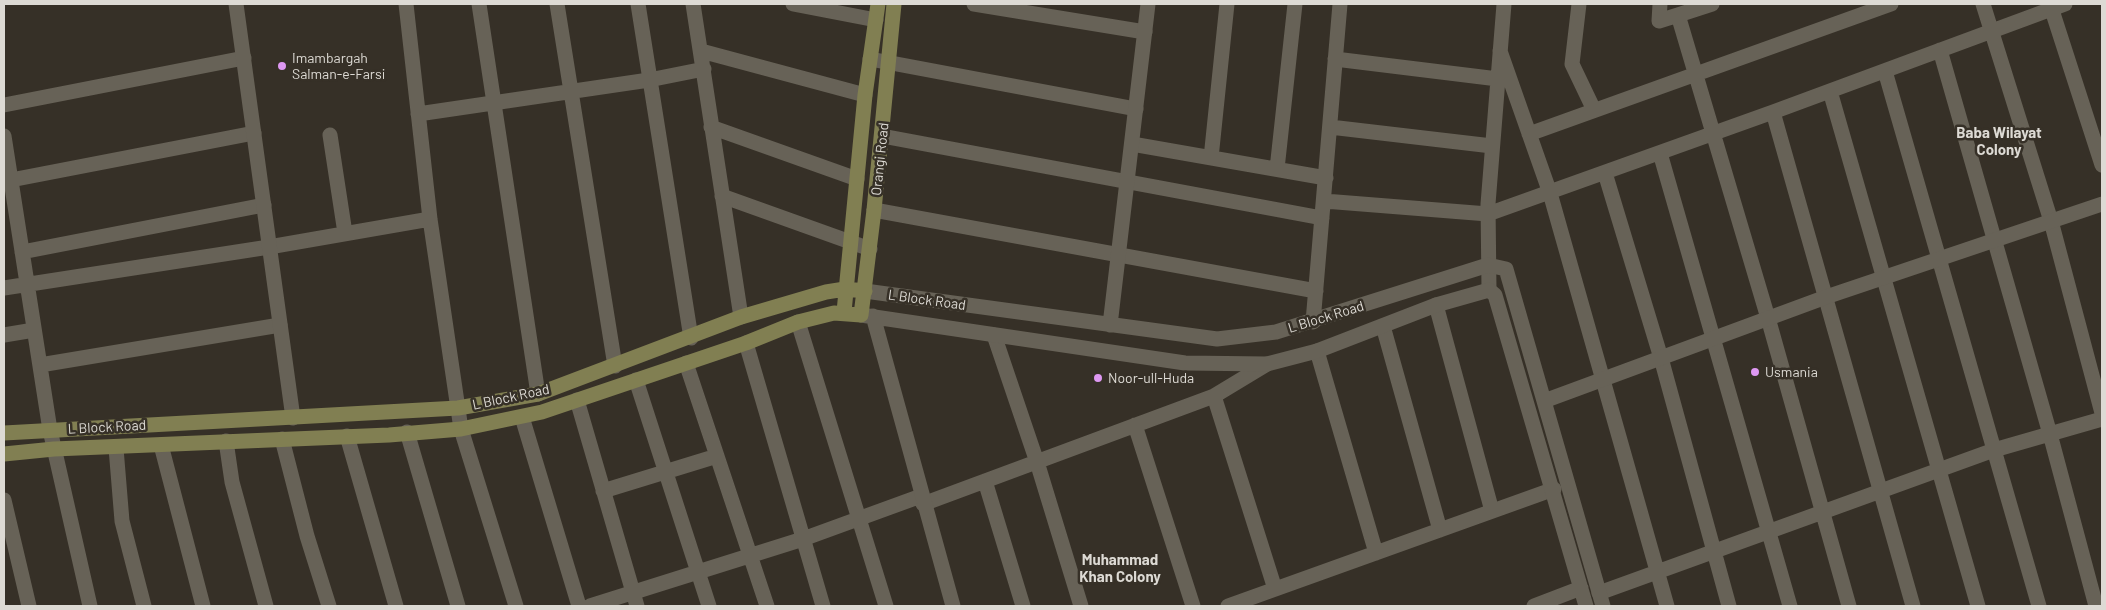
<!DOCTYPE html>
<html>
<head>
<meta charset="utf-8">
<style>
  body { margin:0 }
  #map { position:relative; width:2106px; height:610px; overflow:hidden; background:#363027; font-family:Barlow,sans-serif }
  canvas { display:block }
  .frame { position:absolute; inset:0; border:5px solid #dddad4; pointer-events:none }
</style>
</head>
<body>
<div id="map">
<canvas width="2106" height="610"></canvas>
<div class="frame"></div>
</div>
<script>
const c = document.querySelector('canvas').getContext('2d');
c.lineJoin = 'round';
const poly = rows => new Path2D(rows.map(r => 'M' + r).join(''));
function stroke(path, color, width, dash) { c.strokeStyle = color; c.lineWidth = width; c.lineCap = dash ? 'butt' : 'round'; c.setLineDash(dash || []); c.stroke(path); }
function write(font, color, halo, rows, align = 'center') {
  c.font = font + ' Barlow,sans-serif'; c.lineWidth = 5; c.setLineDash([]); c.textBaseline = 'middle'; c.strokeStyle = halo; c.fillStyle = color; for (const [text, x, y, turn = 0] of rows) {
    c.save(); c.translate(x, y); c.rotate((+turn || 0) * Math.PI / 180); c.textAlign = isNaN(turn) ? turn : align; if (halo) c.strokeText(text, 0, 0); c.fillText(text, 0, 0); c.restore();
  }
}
stroke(poly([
  [406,4,430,219,461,429,516,606],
  [479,4,538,394],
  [557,4,615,366],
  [638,4,691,338],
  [693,4,741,317],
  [793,4,876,20],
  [974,4,1145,32],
  [1579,4,1572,64,1594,110],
  [1660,4,1659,21,1678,15],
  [1712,4,1678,15,1768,318,1849,606],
  [1983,4,2051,221,2102,413],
  [2050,4,2102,165],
  [1940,50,2050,434,2096,606],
  [701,51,865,95],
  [1500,51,1550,193,1667,606],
  [870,59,1136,109],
  [1335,59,1498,79],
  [1885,71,2039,606],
  [1830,91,1978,606],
  [4,105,244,58],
  [1773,112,1913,606],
  [418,114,649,80,704,69],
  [711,127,857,179],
  [1330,127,1492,146],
  [1529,134,1891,4],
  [330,135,345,233],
  [4,136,50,430,90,606],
  [882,136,1322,218],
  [1132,144,1326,178],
  [1660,153,1790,606],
  [1211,158,1227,4],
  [1277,169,1295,4],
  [1605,173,1661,358,1729,606],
  [11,180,254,133],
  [722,196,870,249],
  [1324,201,1488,214,1773,112,2065,4],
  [874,210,1316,291],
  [22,252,264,205],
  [4,288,269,247,430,219],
  [1489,290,1488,204,1504,4],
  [1436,305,1492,511],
  [798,322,886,606],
  [1313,322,1340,4],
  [1383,326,1440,530],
  [4,335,34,330],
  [994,335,1037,462,1081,606],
  [746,343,823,606],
  [1317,351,1376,553],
  [686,363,767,606],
  [40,365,280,325],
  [636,380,709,606],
  [1214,396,1275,589],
  [577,400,637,606],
  [522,417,579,606],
  [1135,425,1193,606],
  [407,432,458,606],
  [347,436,396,606],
  [282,439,307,536,329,606],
  [226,441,232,482,266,606],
  [161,445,203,606],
  [116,448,122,521,144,606],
  [985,481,1023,606],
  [603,491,717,456],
  [4,500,29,606],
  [923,504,1214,396,1267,364],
  [1599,593,1994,450,2102,419],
  [590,606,803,539,921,496],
  [1228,606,1554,489]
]), '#676257', 15);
stroke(poly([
  [236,4,293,418],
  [865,291,1217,339,1276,332,1488,265,1506,269,1603,606],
  [861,315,1185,363,1267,364,1317,351,1436,305,1489,290,1495,295,1586,606],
  [873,316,953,606],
  [1110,325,1148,4],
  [1544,401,1826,297,2102,204],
  [1534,606,1581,588]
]), '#676257', 15);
stroke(poly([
  [844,312,865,95,878,4],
  [4,433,458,408,538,394,741,317,826,292,845,289,865,291],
  [4,454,54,449,389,435,461,429,542,412,746,343,798,322,834,313,861,315,874,210,894,4]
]), '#817f52', 15);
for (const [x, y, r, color] of [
  [282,66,5,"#de98f2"],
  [1755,372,5,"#de98f2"],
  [1098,378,5,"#de98f2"]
]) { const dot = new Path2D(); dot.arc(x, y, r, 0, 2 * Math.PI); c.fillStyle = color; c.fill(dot); stroke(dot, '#363027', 2); }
write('14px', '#dddad4', '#363027', [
  ["Imambargah",292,58],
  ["Salman-e-Farsi",292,74],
  ["Usmania",1765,372],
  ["Noor-ull-Huda",1108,378]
], 'left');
write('14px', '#dddad4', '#363027', [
  ["Orangi Road",880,159,-84],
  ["L Block Road",927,300,8],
  ["L Block Road",1326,317,-17],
  ["L Block Road",511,397,-12],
  ["L Block Road",107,427,-3]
]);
write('bold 15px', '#dddad4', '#363027', [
  ["Baba Wilayat",1999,133],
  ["Colony",1999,150],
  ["Muhammad",1120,560],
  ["Khan Colony",1120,577]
]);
</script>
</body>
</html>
